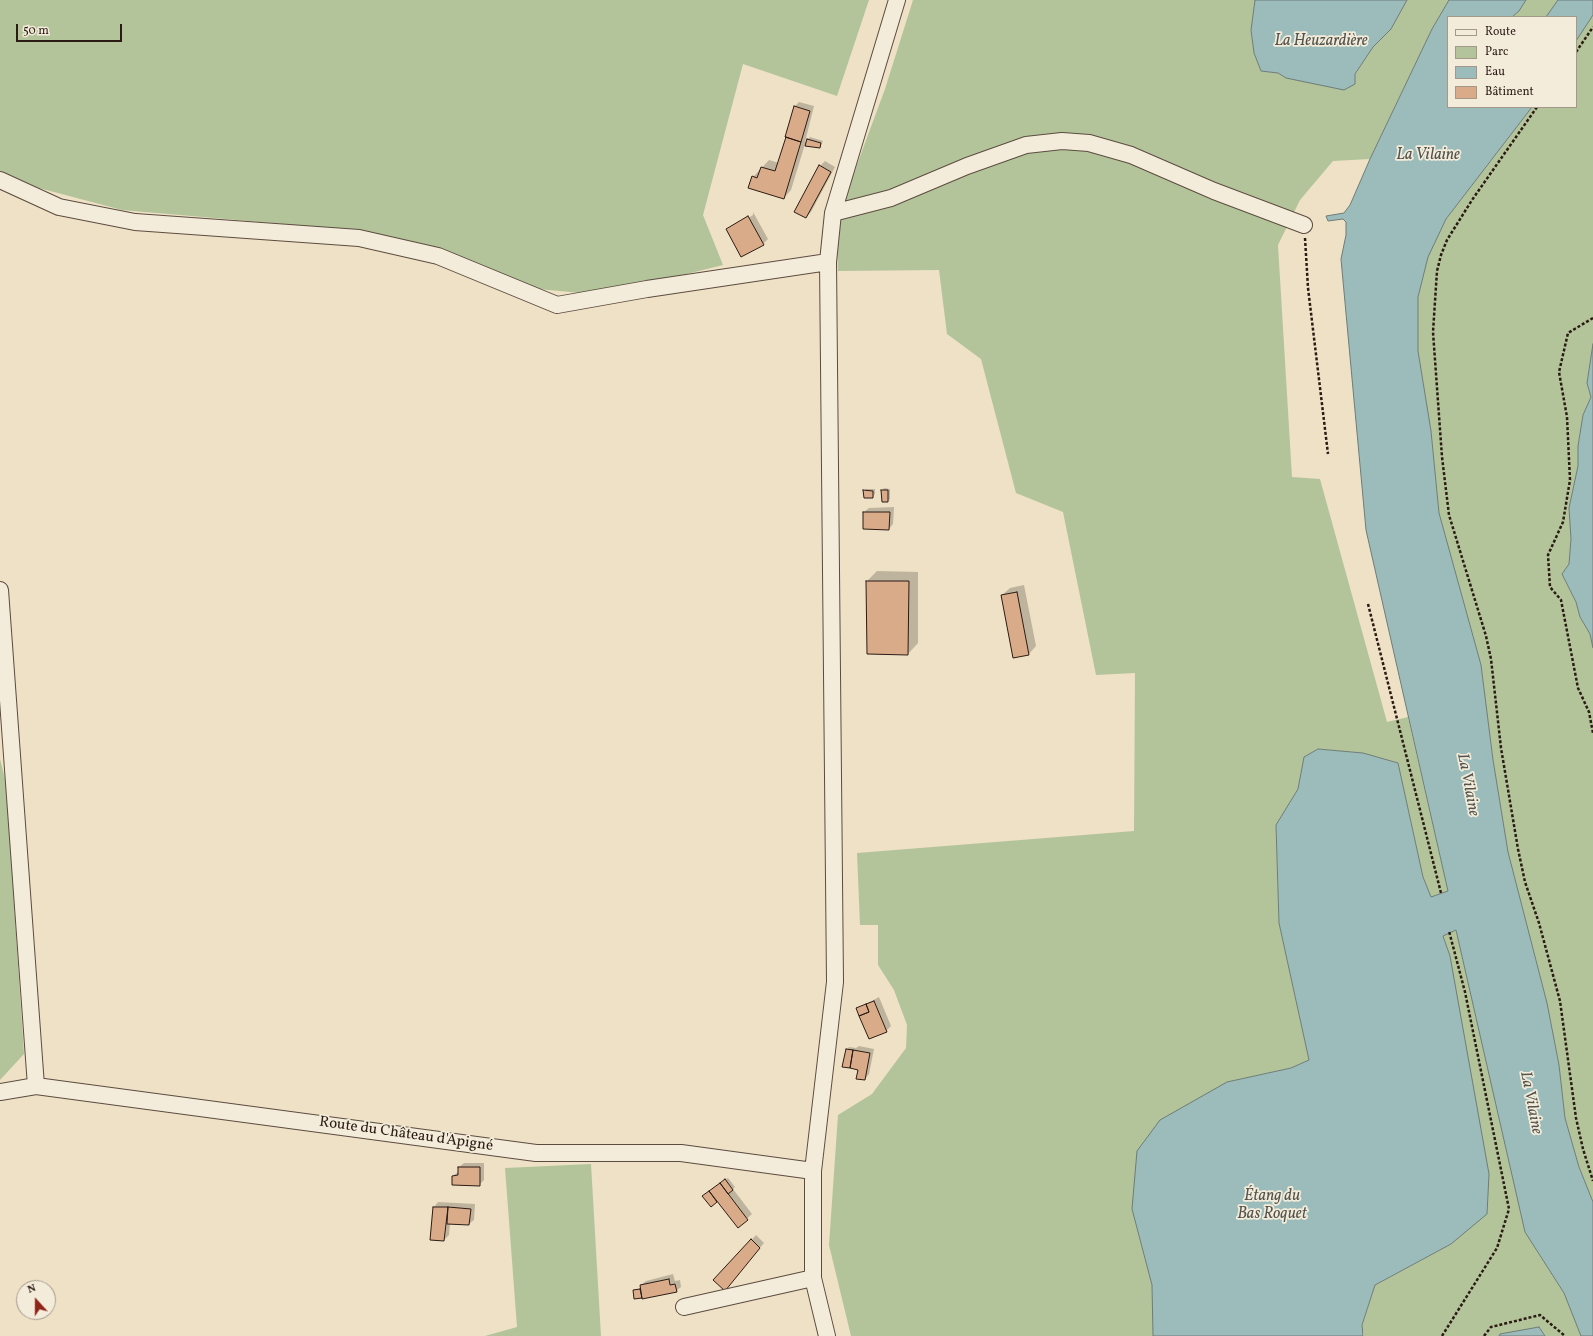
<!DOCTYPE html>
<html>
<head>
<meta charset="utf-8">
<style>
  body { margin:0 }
  #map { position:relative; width:1593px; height:1336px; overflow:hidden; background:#eee1c6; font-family:Vollkorn,serif }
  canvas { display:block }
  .legend { position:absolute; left:1447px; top:16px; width:130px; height:92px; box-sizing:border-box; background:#f4ecda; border:1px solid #a4988b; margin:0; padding:5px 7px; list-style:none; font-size:12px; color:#2b1b14 }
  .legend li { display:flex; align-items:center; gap:8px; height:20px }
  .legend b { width:20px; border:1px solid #a4988b }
  .north { position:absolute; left:16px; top:1280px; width:40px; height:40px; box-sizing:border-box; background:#f4ecda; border:1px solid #a4988b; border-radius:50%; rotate:339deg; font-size:11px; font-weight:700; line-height:16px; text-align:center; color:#2b1b14 }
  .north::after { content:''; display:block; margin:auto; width:14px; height:18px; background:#8f2418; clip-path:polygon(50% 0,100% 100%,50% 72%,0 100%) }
  .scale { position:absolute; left:16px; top:24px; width:106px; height:18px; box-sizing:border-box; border:2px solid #2b1b14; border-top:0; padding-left:5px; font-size:12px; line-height:14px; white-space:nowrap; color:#2b1b14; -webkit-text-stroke:3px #f4ecda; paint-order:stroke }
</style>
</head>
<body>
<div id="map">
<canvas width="1593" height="1336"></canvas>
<ul class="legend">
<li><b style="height:5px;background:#f4ecda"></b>Route</li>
<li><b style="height:11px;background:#b3c49a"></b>Parc</li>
<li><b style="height:11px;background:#9bbcbb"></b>Eau</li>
<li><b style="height:11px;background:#daab89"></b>Bâtiment</li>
</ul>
<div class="north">N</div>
<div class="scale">50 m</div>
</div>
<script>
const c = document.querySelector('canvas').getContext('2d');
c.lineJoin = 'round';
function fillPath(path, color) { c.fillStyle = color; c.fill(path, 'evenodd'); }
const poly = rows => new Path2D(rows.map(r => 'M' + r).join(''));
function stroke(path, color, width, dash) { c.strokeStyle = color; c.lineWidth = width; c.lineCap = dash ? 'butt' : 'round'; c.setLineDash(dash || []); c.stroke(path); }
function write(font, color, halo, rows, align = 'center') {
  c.font = font + ' Vollkorn,serif'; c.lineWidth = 3.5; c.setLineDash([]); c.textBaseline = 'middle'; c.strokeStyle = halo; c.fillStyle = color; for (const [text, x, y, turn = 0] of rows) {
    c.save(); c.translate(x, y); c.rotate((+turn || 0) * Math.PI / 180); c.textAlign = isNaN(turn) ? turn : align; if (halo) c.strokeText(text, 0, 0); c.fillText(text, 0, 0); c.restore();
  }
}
fillPath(poly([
  [0,0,869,0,837,96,743,64,703,215,723,265,654,282,581,293,538,289,434,247,341,229,122,210,39,188,0,171],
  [913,0,1255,0,1251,30,1254,53,1261,71,1278,73,1286,78,1355,84,1355,74,1373,47,1391,29,1407,0,1449,0,1432,29,1370,159,1333,161,1300,200,1278,245,1292,477,1320,479,1387,722,1408,717,1448,891,1431,897,1423,877,1398,763,1363,753,1318,749,1304,757,1298,789,1276,825,1279,923,1309,1060,1291,1068,1227,1082,1132,1209,1152,1285,1153,1336,851,1336,829,1245,838,1115,872,1094,906,1048,907,1025,894,990,878,965,878,925,860,925,857,853,1134,831,1135,673,1096,675,1063,512,1016,493,981,359,947,334,939,270,838,271,837,246,845,197,885,89],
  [1526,0,1558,0,1546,17,1512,17,1519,11],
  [1593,15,1593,344,1587,383,1591,397,1583,415,1578,446,1578,466,1569,508,1571,539,1569,564,1562,574,1576,602,1580,617,1590,634,1593,648,1593,1202,1579,1167,1565,1118,1559,1065,1547,1003,1508,852,1493,760,1481,665,1439,513,1431,431,1418,351,1418,297,1427,257,1446,219,1532,107,1576,107,1576,41],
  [0,759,6,783,24,1054,0,1080],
  [1456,930,1525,1232,1564,1293,1581,1336,1545,1336,1538,1327,1499,1336,1364,1336,1362,1326,1375,1285,1451,1244,1450,956,1443,935],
  [591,1164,601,1336,485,1336,517,1327,505,1168]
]), '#b3c49a');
const water = poly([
  [1255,0,1407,0,1391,29,1373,47,1355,74,1355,84,1344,90,1286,78,1278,73,1261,71,1254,53,1251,30,1255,0],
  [1449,0,1526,0,1519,11,1512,17,1448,17,1448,107,1532,107,1446,219,1428,257,1418,297,1418,351,1431,431,1439,513,1481,665,1493,760,1508,852,1547,1003,1559,1065,1565,1118,1579,1167,1593,1202,1593,1336,1581,1336,1564,1293,1525,1232,1456,930,1443,936,1450,956,1489,1174,1487,1214,1451,1244,1375,1285,1362,1325,1363,1336,1153,1336,1152,1285,1132,1209,1137,1151,1160,1120,1227,1082,1291,1068,1309,1060,1279,923,1276,825,1298,789,1304,757,1318,749,1363,753,1398,763,1423,877,1431,897,1448,891,1366,530,1341,259,1346,235,1346,222,1343,219,1328,221,1326,216,1344,213,1350,205,1370,159,1432,29,1449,0],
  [1558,0,1593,0,1593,15,1576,41,1576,17,1546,17,1558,0],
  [1593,344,1593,648,1590,634,1580,617,1576,602,1562,574,1569,564,1571,539,1569,508,1578,466,1578,446,1583,415,1591,397,1587,383,1593,344],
  [1539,1327,1545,1336,1499,1336,1500,1334,1539,1327]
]);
fillPath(water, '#9bbcbb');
stroke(water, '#6e7c78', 1);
fillPath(poly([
  [799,102,814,106,805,142,810,137,823,141,820,147,805,144,791,190,784,198,753,177,769,160,779,163,794,107],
  [825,161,835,167,811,212,806,217,796,212,820,166],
  [753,212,768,239,763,244,727,230,731,226,731,228,753,215],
  [884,488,890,489,890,499,888,501,882,491],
  [866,489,875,489,875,494,873,497,864,491],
  [894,507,893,524,889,529,864,512,869,508],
  [877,571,918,572,918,643,908,654,868,653,867,581],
  [1024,585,1036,646,1029,654,1002,595,1010,588],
  [879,997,891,1026,886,1031,857,1009],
  [859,1046,874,1049,869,1074,865,1079,847,1049,849,1047,856,1048],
  [464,1163,484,1163,484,1180,479,1185,453,1176,459,1171,459,1167],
  [728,1178,735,1187,733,1189,752,1214,738,1227,718,1200,711,1206,706,1194],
  [438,1202,475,1204,474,1220,469,1224,450,1223,449,1235,444,1240,434,1207],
  [756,1235,764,1243,725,1290,715,1280],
  [673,1274,675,1281,680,1280,681,1287,676,1291,635,1298,634,1291,641,1288,641,1285,646,1281]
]), '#0003');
const building = poly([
  [794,106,810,111,801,142,785,137,794,106],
  [786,137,801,142,784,199,748,188,752,176,757,178,761,167,775,171,786,137],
  [807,139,821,143,820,148,805,146,807,139],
  [819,165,831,172,806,218,794,212,819,165],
  [748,216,764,245,741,257,726,229,748,216],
  [863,490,873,491,873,498,864,498,863,490],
  [881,490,888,490,888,502,882,502,881,490],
  [863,512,890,512,889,530,863,529,863,512],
  [866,581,909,581,908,655,867,654,866,581],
  [1017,592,1029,655,1013,658,1001,595,1017,592],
  [874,1001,887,1032,869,1039,859,1016,869,1012,866,1004,874,1001],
  [866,1004,869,1012,859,1016,856,1008,866,1004],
  [846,1049,853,1050,850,1068,842,1067,846,1049],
  [853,1050,870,1053,865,1080,856,1079,858,1070,850,1068,853,1050],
  [458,1167,480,1167,480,1186,452,1185,452,1176,458,1175,458,1167],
  [725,1179,733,1190,728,1194,720,1183,725,1179],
  [720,1183,748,1220,738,1228,709,1191,720,1183],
  [709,1191,717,1202,711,1207,702,1196,709,1191],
  [433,1207,448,1207,444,1241,430,1240,433,1207],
  [448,1207,471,1209,469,1225,447,1224,448,1207],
  [751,1239,760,1248,725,1291,713,1280,751,1239],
  [669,1279,670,1285,675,1284,677,1292,642,1299,640,1285,669,1279],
  [640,1289,642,1298,634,1299,633,1290,640,1289]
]);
fillPath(building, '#daab89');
stroke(building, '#2b1b14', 1);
const minor = poly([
  [0,180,59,207,135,222,359,238,438,256,557,305,647,289,828,262],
  [833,213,891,198,967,166,1026,145,1062,141,1089,143,1131,155,1214,191,1304,225],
  [0,590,36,1086],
  [0,1092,36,1086,536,1153,681,1153,813,1171],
  [684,1307,813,1278],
  [827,1336,813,1278,813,1171,835,982,828,262,833,213,897,0]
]);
stroke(minor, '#5c4c40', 18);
stroke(poly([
  [1576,52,1593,27],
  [1537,107,1472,200,1447,240,1441,255,1437,271,1433,332,1442,457,1449,515,1486,636,1491,659,1501,748,1518,849,1525,882,1539,923,1560,1001,1576,1118,1583,1149,1593,1181],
  [1305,238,1308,288,1328,454],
  [1593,318,1568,333,1559,372,1567,417,1570,480,1563,522,1548,555,1550,587,1561,600,1578,688,1589,712,1593,733],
  [1368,604,1441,893],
  [1442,1336,1497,1248,1509,1209,1465,992,1449,931],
  [1484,1336,1491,1327,1540,1315,1565,1336]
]), '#2b1b14', 2.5, [3, 2]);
stroke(minor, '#f4ecda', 16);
write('15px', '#2b1b14', '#f4ecda', [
  ["Route du Château d'Apigné",406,1135,8]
]);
write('italic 16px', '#52534e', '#f4ecda', [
  ["La Heuzardière",1321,42],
  ["La Vilaine",1428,156],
  ["La Vilaine",1467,785,79],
  ["La Vilaine",1530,1103,79],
  ["Étang du",1272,1197],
  ["Bas Roquet",1272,1215]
]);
</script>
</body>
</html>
